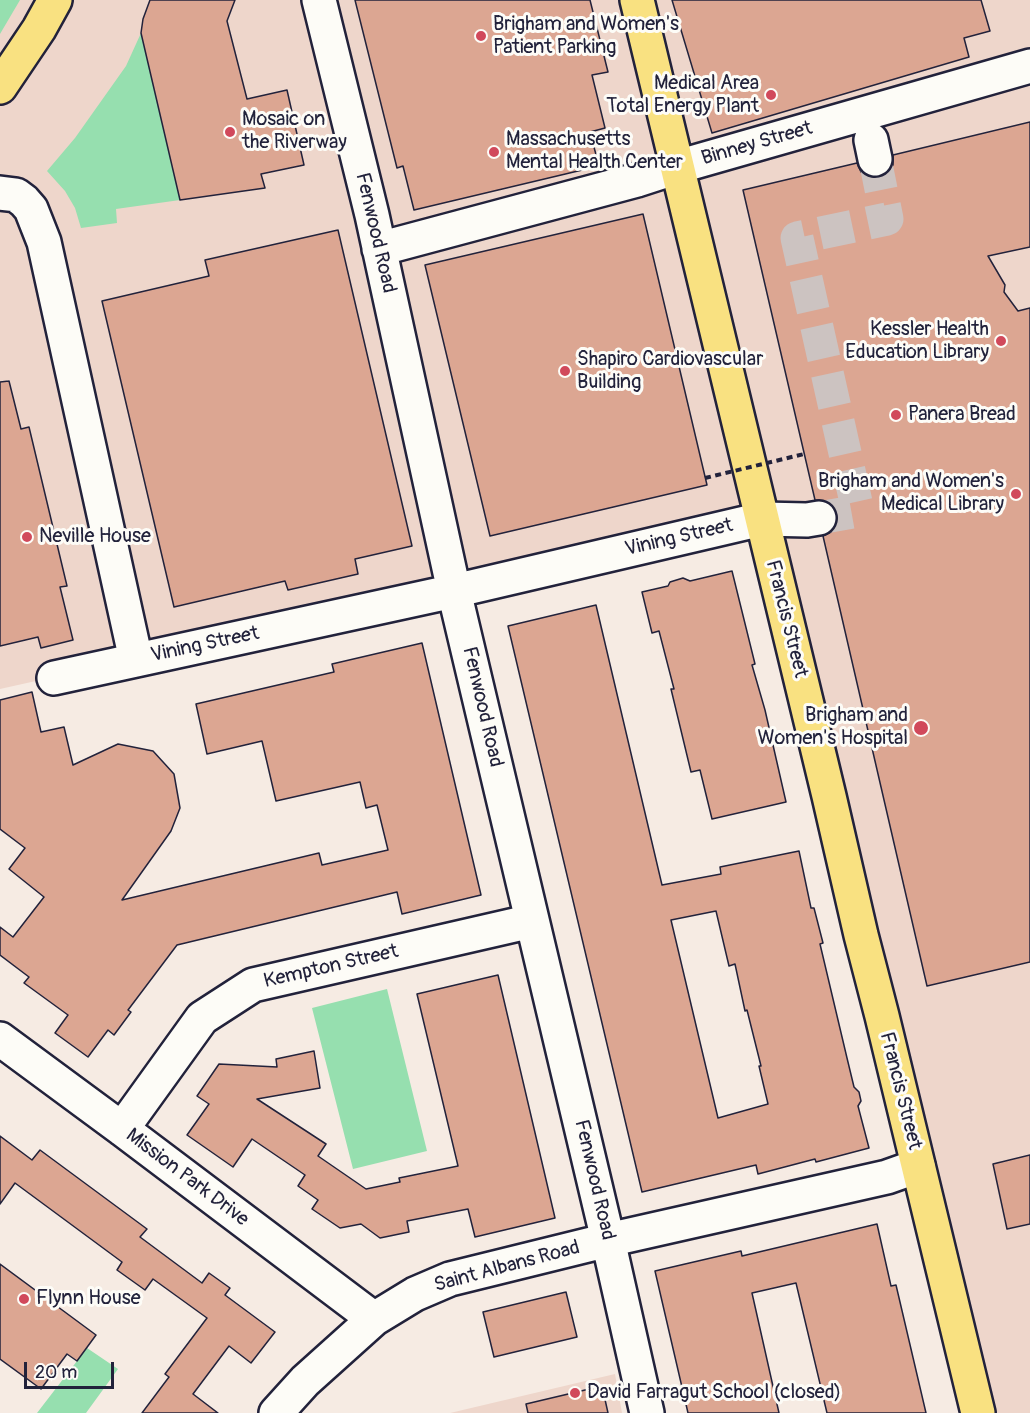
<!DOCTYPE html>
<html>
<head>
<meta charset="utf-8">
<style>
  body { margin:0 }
  #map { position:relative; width:1030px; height:1413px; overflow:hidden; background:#f6ebe3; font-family:Pangolin,sans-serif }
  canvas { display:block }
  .scale { position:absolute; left:24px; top:1362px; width:90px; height:27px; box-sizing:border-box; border:3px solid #22223b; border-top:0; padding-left:8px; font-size:18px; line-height:21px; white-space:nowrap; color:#22223b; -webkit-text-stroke:4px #fdfcf7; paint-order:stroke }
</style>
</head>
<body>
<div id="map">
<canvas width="1030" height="1413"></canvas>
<div class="scale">20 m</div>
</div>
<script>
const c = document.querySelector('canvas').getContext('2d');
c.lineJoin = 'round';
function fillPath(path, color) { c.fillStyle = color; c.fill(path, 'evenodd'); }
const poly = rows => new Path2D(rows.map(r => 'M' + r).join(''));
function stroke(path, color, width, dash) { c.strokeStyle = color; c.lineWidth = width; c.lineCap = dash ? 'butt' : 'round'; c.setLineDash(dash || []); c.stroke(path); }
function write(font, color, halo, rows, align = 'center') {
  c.font = font + ' Pangolin,sans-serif'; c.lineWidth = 6; c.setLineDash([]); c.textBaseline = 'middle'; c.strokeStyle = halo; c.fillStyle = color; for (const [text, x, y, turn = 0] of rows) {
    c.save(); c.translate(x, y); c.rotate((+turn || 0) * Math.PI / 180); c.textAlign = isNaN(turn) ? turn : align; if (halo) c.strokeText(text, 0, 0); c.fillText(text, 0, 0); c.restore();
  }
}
fillPath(poly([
  [0,0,1030,0,1030,1413,978,1413,762,519,0,689],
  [615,1374,622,1413,450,1413]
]), '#eed6cb');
fillPath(poly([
  [0,0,20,0,0,34],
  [141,33,180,200,116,209,117,223,81,228,75,208,65,191,47,171,75,138,126,66],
  [387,989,427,1151,353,1169,312,1008],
  [87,1348,118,1369,86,1413,37,1413]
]), '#96dfaf');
const building = poly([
  [150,0,235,0,227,21,247,99,287,90,304,165,261,174,265,188,180,200,141,33,143,19,150,0],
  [355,0,590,0,608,72,592,75,605,128,590,132,599,166,414,210,403,166,397,168,355,0],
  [672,0,981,0,990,31,964,38,969,57,712,133,672,0],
  [1030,122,1030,247,988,256,1005,285,1004,292,1018,311,1030,308,1030,962,927,986,823,536,831,532,836,525,837,514,834,507,826,501,815,500,743,190,857,163,861,172,869,177,879,177,887,173,893,165,893,155,1030,122],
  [643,214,707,485,490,536,425,265,643,214],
  [338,230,412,546,355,559,358,574,288,590,285,581,174,607,102,301,209,276,205,260,338,230],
  [9,381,21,429,29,427,67,586,60,587,73,640,41,648,38,637,0,646,0,382,9,381],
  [732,571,755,664,752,665,765,710,786,802,712,819,700,770,691,772,671,689,674,689,659,631,652,633,642,592,668,586,670,582,683,578,690,581,732,571],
  [596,605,662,885,721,874,720,867,799,851,811,908,814,908,823,943,820,944,847,1058,854,1087,859,1092,861,1101,858,1106,869,1148,816,1162,815,1159,758,1174,756,1165,642,1192,508,626,596,605],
  [716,911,729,966,735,964,745,1011,747,1010,761,1066,759,1066,768,1104,718,1118,671,920,716,911],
  [422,643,481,895,402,914,397,892,177,945,128,1010,131,1012,114,1035,108,1030,88,1057,55,1033,68,1015,24,983,29,977,0,955,0,927,13,937,44,897,9,869,25,848,0,829,0,700,32,692,41,732,64,727,73,765,118,744,153,751,174,774,180,808,171,831,122,900,319,853,322,865,388,850,377,805,366,808,360,782,276,801,262,741,207,754,196,704,334,672,332,664,422,643],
  [498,975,555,1218,475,1237,468,1209,407,1221,409,1232,380,1238,361,1224,340,1228,312,1209,318,1200,298,1186,305,1175,252,1139,233,1167,187,1135,209,1104,197,1096,219,1064,277,1067,276,1059,314,1051,320,1088,257,1099,326,1144,318,1156,366,1189,400,1182,399,1178,458,1166,417,994,498,975],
  [0,1136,32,1160,40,1150,147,1229,140,1237,202,1283,209,1273,230,1288,225,1295,275,1332,251,1363,229,1346,193,1394,218,1413,142,1413,169,1377,165,1374,207,1318,153,1279,145,1290,117,1270,122,1262,15,1183,0,1204,0,1136],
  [1030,1155,1030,1224,1007,1229,993,1164,1030,1155],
  [877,1224,891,1286,896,1285,926,1413,827,1413,796,1283,752,1293,779,1413,688,1413,655,1271,741,1251,742,1256,877,1224],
  [0,1264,96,1335,77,1361,67,1354,41,1389,0,1359,0,1264],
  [566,1292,577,1337,494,1357,483,1312,566,1292],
  [602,1386,608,1413,528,1413,526,1404,602,1386]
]);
fillPath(building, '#dca692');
stroke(building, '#22223b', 1.5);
stroke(poly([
  [819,518,858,511,797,238,887,219,875,159]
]), '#ccc3c1', 33, [33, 16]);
const minor = poly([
  [319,0,372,215,454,591,608,1240,647,1413],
  [871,140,875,159],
  [0,193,16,195,24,201,31,209,44,242,136,660],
  [379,249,637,180,677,167,1030,66],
  [54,678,454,591,762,519,807,520,819,518],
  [0,1039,122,1129,374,1319],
  [122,1129,202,1018,253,985,532,921],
  [276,1413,305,1381,374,1319,415,1294,450,1279,608,1240,887,1177,918,1166]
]);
const major = poly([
  [637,0,829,796,861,935,882,1016,978,1413]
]);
const highway = poly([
  [0,87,39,29,55,0]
]);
stroke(minor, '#22223b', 38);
stroke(major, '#22223b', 38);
stroke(highway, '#22223b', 38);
stroke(minor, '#fdfcf7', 33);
stroke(major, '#f9e181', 33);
stroke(highway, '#f9e181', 33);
stroke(poly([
  [705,478,804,454]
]), '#22223b', 4, [6, 4.5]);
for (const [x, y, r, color] of [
  [481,36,6,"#d1495b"],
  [771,95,6,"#d1495b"],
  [230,132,6,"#d1495b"],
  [494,152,6,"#d1495b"],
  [1001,341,6,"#d1495b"],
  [565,371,6,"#d1495b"],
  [896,415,6,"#d1495b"],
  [1016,494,6,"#d1495b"],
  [27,537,6,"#d1495b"],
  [921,728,8,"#d1495b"],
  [24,1299,6,"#d1495b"],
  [575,1393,6,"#d1495b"]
]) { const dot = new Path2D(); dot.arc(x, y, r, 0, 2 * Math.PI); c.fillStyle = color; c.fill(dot); stroke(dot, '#fdfcf7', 2); }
write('20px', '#22223b', '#fdfcf7', [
  ["Brigham and Women's",493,25],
  ["Patient Parking",493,48],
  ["Medical Area",759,84,"right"],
  ["Total Energy Plant",759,107,"right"],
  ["Mosaic on",242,120],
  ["the Riverway",242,143],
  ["Massachusetts",506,140],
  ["Mental Health Center",506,163],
  ["Kessler Health",989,330,"right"],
  ["Education Library",989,353,"right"],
  ["Shapiro Cardiovascular",577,360],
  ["Building",577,383],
  ["Panera Bread",908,415],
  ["Brigham and Women's",1004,482,"right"],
  ["Medical Library",1004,505,"right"],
  ["Neville House",39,537],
  ["Brigham and",908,716,"right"],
  ["Women's Hospital",908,739,"right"],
  ["Flynn House",36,1299],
  ["David Farragut School (closed)",587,1393]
], 'left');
write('20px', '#22223b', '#fdfcf7', [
  ["Binney Street",757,144,-16],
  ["Fenwood Road",375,233,77],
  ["Vining Street",679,538,-13],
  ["Francis Street",786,619,76],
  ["Vining Street",205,645,-12],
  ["Fenwood Road",482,707,77],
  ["Kempton Street",331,967,-13],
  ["Francis Street",900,1091,76],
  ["Mission Park Drive",187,1178,37],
  ["Fenwood Road",594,1180,77],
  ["Saint Albans Road",507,1267,-15]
]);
</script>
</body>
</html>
